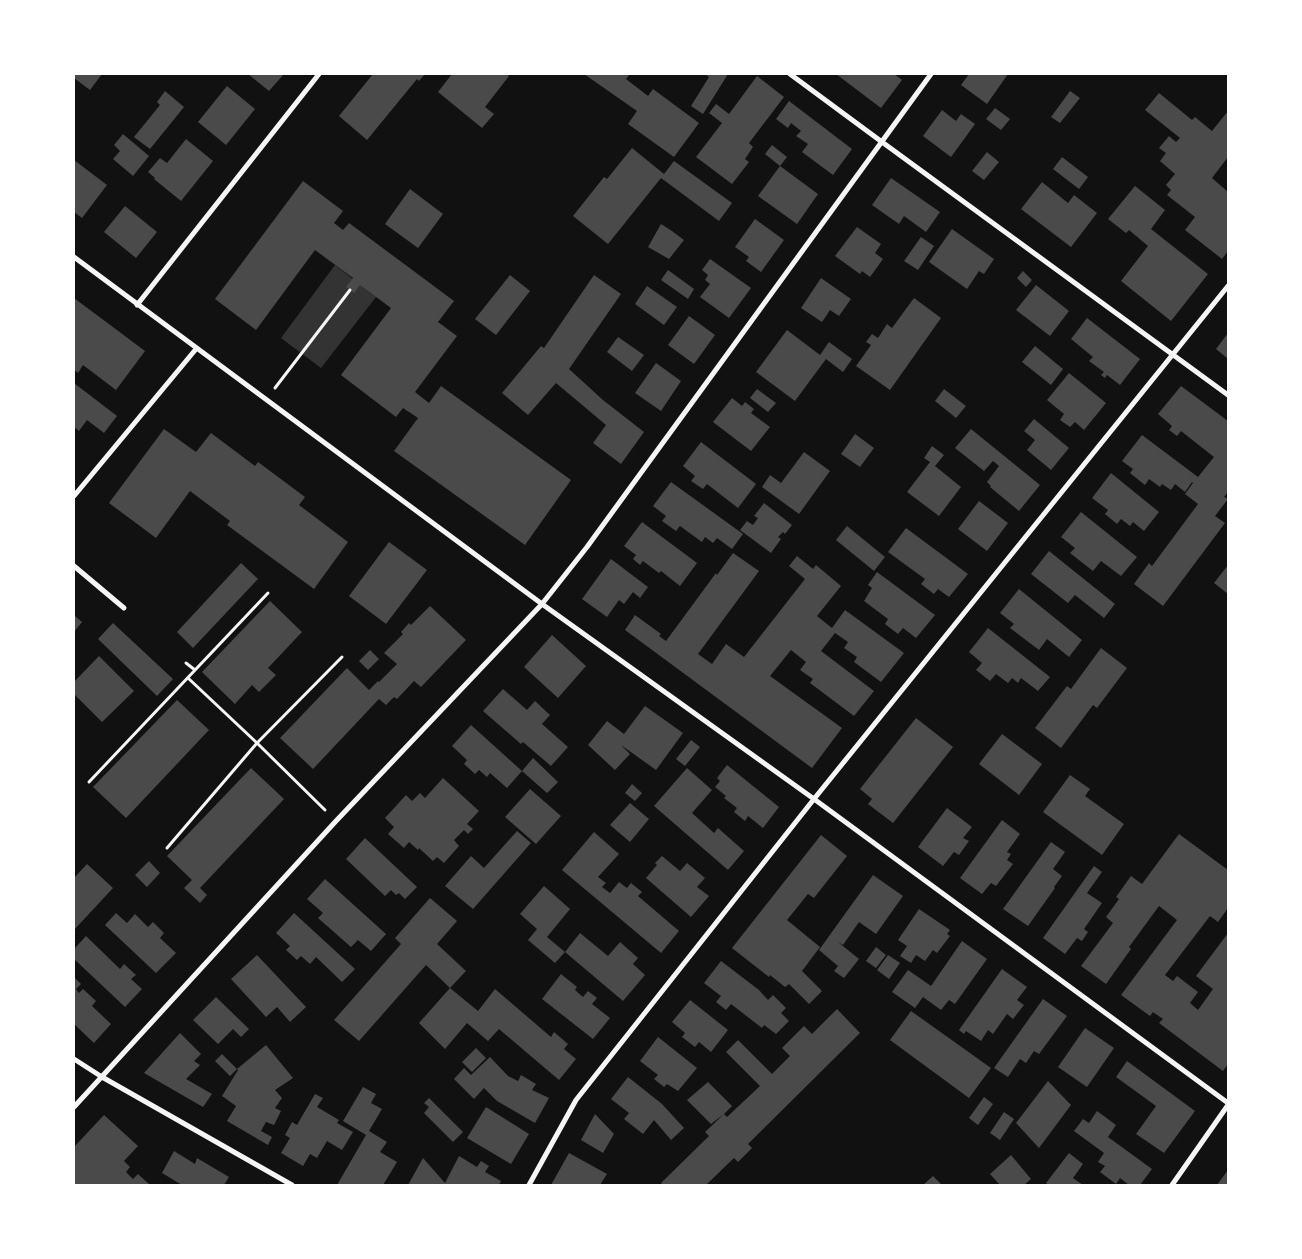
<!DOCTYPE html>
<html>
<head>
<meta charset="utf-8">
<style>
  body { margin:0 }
  #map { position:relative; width:1302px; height:1259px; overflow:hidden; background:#111; font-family:Manrope,sans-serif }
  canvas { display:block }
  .frame { position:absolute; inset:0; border:75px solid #fff; pointer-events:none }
</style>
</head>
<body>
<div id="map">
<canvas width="1302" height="1259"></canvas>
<div class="frame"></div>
</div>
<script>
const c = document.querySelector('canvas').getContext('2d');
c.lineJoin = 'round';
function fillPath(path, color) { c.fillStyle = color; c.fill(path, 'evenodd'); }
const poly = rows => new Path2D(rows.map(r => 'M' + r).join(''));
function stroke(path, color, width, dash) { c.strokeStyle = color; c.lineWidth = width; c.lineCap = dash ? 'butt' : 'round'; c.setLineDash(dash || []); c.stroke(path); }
fillPath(poly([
  [335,265,376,297,321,368,281,338]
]), '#333');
fillPath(poly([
  [74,74,102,74,90,90,74,78],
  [248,74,284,74,269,91],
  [373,74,425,74,419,81,417,79,367,140,339,116],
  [452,74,506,74,509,76,485,107,494,114,482,128,438,92],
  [584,74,630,74,626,79,648,96,653,89,699,123,674,157,628,124,637,111],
  [705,74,728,74,703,114,691,106,709,77],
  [836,74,894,74,902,80,881,108],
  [969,74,1008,74,987,104,961,85],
  [757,76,784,97,749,143,753,147,745,159,749,162,732,184,696,157,722,123,709,113,716,104,729,114],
  [227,86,255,109,226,145,198,122],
  [165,91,184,107,150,149,134,137,160,105,157,102],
  [1070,91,1080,98,1060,123,1051,117],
  [1159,93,1192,120,1195,117,1212,131,1228,111,1228,157,1212,178,1228,192,1228,251,1222,259,1185,230,1195,217,1167,195,1171,190,1166,185,1175,174,1160,161,1166,153,1159,148,1169,136,1176,142,1180,138,1145,110],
  [789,101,852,149,833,175,802,152,808,144,796,136,801,131,791,123,788,128,776,119],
  [995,108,1010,119,1001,130,986,119],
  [942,110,956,121,961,114,975,124,951,157,923,136],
  [123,134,149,156,133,176,113,159,120,151,114,145],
  [186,139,213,161,181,201,154,179,155,178,148,172,160,158,167,163],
  [772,145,787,157,780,166,765,154],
  [632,148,664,174,674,161,732,203,719,221,661,178,608,244,573,216,604,177,607,179],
  [987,152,999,162,984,180,972,171],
  [1062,157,1088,177,1079,189,1053,169],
  [74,160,107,185,82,218,74,212],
  [780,166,818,194,797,224,758,196],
  [891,178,940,212,926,232,904,216,899,224,872,205],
  [303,181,343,211,334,223,343,230,349,223,454,301,438,322,457,336,415,392,429,403,441,386,571,480,525,545,394,451,418,418,403,408,396,417,341,375,391,308,360,285,354,293,346,287,353,278,315,250,256,330,215,299],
  [1042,182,1068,203,1074,195,1097,213,1071,247,1021,209],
  [1135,186,1165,210,1151,229,1208,274,1171,321,1121,281,1148,246,1129,230,1126,233,1108,219],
  [410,189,443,214,418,248,385,224],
  [125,206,157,232,136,258,104,232],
  [755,219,784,240,761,272,746,261,749,257,735,247],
  [661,224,672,231,684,240,669,259,648,247],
  [857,227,881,244,875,253,883,259,870,277,862,271,860,274,835,256],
  [952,229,994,259,984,274,979,271,967,289,929,262],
  [921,237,934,246,918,270,904,261],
  [710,259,751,288,729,318,700,297,710,284,705,280,708,275,702,270],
  [668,270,694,289,688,299,661,280],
  [1023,271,1032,280,1026,287,1017,278],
  [510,275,530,291,496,335,475,319],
  [594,275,621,294,569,369,603,400,644,432,621,464,593,443,606,425,556,383,528,415,502,393,541,346,544,348],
  [821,278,851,299,839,316,830,310,822,322,801,308],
  [1036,285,1069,311,1050,336,1016,310],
  [647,286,677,307,664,325,635,304],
  [74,298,145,351,116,390,83,365,78,373,74,370],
  [914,298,941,318,890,390,856,366,871,345,866,342,872,334,878,338,887,324,892,328],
  [689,316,715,335,694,364,668,345],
  [1087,318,1140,359,1120,385,1107,375,1105,378,1101,375,1104,372,1089,361,1093,357,1071,339],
  [787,330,820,355,829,342,852,359,843,372,826,359,795,401,756,372],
  [1228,333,1228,359,1216,349],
  [618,337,644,355,632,371,607,352],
  [1035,346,1063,369,1051,385,1022,362],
  [656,363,681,381,661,411,635,393],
  [1069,373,1106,403,1084,430,1075,422,1070,427,1060,420,1064,414,1047,400],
  [74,383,117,416,104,433,87,420,79,431,74,427],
  [1181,386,1228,421,1228,492,1224,497,1228,499,1215,516,1225,523,1163,606,1134,584,1149,563,1152,566,1198,504,1185,494,1193,483,1192,482,1185,492,1175,484,1171,490,1162,484,1160,487,1149,479,1145,485,1130,473,1133,469,1122,461,1142,435,1198,477,1214,457,1181,431,1177,436,1169,430,1172,426,1158,414],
  [757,389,776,403,768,412,750,398],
  [944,389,966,406,956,418,935,401],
  [732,398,742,406,745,402,754,409,751,413,770,427,751,451,713,422],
  [1034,419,1069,448,1051,470,1027,450,1035,440,1024,431],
  [164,429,196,452,211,433,255,466,258,462,305,497,299,505,348,542,314,589,227,525,230,521,190,491,156,538,109,503],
  [971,429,1040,485,1019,511,990,487,991,486,987,482,999,466,993,461,984,471,955,448],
  [855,434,874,448,860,467,841,454],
  [701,442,756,484,738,508,707,484,703,489,691,481,695,476,683,466],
  [932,446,944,455,935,466,961,487,939,516,907,492,930,462,924,458],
  [804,452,830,471,799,514,762,487,770,475,781,483],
  [1111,473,1159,512,1144,531,1133,522,1130,526,1121,519,1117,524,1105,514,1108,510,1092,498],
  [671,482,743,534,732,549,717,538,713,543,705,537,702,542,680,526,676,531,662,521,666,516,653,506],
  [979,501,1008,523,987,551,958,529],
  [764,503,792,525,785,534,783,532,778,537,781,539,771,553,740,530,747,521,753,525,758,518,754,516],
  [1081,512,1137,557,1121,576,1101,561,1093,571,1070,553,1075,548,1061,537],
  [642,522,697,563,680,586,661,571,659,573,643,561,640,565,633,559,636,555,624,546],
  [847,526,885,557,874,571,836,540],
  [906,528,968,574,949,597,938,589,934,594,921,584,925,579,888,552],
  [389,542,427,570,386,624,349,596],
  [1049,551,1115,604,1104,618,1075,595,1068,603,1031,574],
  [733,553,759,571,698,654,712,664,726,644,744,657,805,579,789,566,797,556,813,569,816,565,841,586,817,616,832,628,845,610,904,653,881,682,854,662,857,657,844,648,848,642,835,633,821,651,874,691,854,716,810,683,813,679,800,670,806,662,791,650,770,676,842,728,812,768,625,630,635,615,661,634,659,636,666,641,716,573,717,575],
  [611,559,648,587,640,598,633,592,624,604,619,600,607,617,582,599],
  [241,563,258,579,193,648,177,632],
  [1228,565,1228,594,1214,583],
  [877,572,935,615,916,638,903,628,898,634,885,624,888,619,864,601,872,588,868,585],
  [1019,589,1082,640,1069,657,1047,639,1039,650,1010,628,1014,624,1000,613],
  [270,601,302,632,268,668,276,675,259,692,252,685,235,704,202,672],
  [430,606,466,640,421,687,414,681,397,699,394,697,386,705,379,699,313,769,280,738,347,668,369,690,378,681,379,682,397,664,384,653,403,634,401,632,409,623,411,625],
  [74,615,82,622,74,632],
  [113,623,173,679,157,696,98,639],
  [988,628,1050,677,1038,691,1021,678,1018,683,1012,678,1008,683,996,674,990,681,976,670,982,663,969,652],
  [552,635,586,666,558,698,524,667],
  [1101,648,1127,668,1097,708,1093,705,1061,748,1035,728,1067,686,1071,689],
  [370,650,379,659,368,670,359,661],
  [99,656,134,691,102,722,74,694,74,682],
  [503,689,527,710,535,701,550,715,542,724,568,747,551,766,523,742,521,744,483,711],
  [177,700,209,730,126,818,93,787],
  [645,706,683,733,656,770,621,745,630,754,615,770,588,745,607,721,624,734],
  [916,718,953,747,893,823,868,804,872,799,860,789],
  [471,725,522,771,507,788,490,773,487,777,479,770,475,774,464,764,467,760,452,746],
  [1002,734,1042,764,1019,795,979,764],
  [691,740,700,747,685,766,676,759],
  [533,758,558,782,547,793,522,771],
  [727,765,779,807,763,828,748,816,745,821,734,812,737,808,724,798,726,796,715,787,720,781,717,778],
  [251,768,284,799,200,888,207,895,200,903,184,888,192,880,167,856],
  [687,768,712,790,692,813,714,833,718,828,744,851,728,870,654,806],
  [1070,775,1090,789,1085,796,1124,824,1102,855,1043,812],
  [443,778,479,811,467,824,473,829,468,834,464,830,454,840,459,846,444,863,437,857,433,861,419,848,418,850,409,842,404,848,388,834,394,827,385,818,406,795,412,801,420,793,425,798],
  [632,784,642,793,635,801,625,793],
  [530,789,561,816,536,844,505,817],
  [630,803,649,819,630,842,610,825],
  [947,808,972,827,963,838,969,841,959,855,954,852,943,866,918,847],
  [1002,820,1020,834,1007,852,1011,854,1007,860,1013,864,996,886,991,883,982,894,960,878],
  [517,831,531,843,473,909,445,886,471,856,484,868],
  [594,832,619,854,598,877,606,883,602,887,610,893,619,882,627,888,631,883,642,892,638,896,679,931,661,953,562,870],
  [1179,834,1228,870,1228,908,1218,922,1210,916,1165,975,1173,981,1177,976,1198,992,1190,1003,1198,1010,1213,989,1196,976,1228,933,1228,1064,1223,1071,1159,1023,1163,1019,1153,1012,1150,1016,1121,995,1177,920,1159,906,1129,947,1131,949,1106,984,1081,966,1113,923,1106,917,1119,899,1116,897,1131,876,1142,884],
  [821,835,847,856,814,898,808,894,787,920,820,947,802,971,822,991,809,1004,789,984,785,987,770,975,769,977,732,948],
  [365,838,417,887,405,899,399,893,396,895,391,890,385,896,346,859],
  [1051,842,1065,852,1053,869,1062,876,1054,887,1055,888,1028,926,1003,909],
  [662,856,680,871,687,863,705,878,697,887,709,896,691,917,646,878,657,865,655,863],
  [149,861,160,873,147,887,135,875],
  [87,864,113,888,74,930,74,878],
  [1094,866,1102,872,1087,893,1102,903,1084,929,1088,932,1082,941,1077,938,1065,954,1043,938],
  [873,875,903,896,876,934,859,922,843,945,838,942,859,959,844,978,834,971,838,966,819,950],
  [325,879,386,934,371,951,358,940,351,947,318,918,323,913,307,899],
  [544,886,570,909,547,937,565,952,555,963,528,940,537,929,520,914],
  [430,898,457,921,437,944,466,971,450,988,478,1011,495,989,551,1037,554,1032,568,1044,564,1049,576,1059,559,1080,499,1029,488,1041,467,1023,445,1049,419,1023,450,988,426,965,359,1041,334,1020,401,944,395,938],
  [919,909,950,930,947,934,950,936,937,953,933,950,925,961,916,955,911,963,900,956,907,946,898,940],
  [116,913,127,923,135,914,148,927,153,922,164,933,160,938,176,953,156,973,105,925],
  [294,913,355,969,342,982,316,957,310,964,301,956,297,960,286,950,290,946,276,933],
  [580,933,608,956,620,942,638,958,633,964,645,975,623,1001,565,952],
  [86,936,120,969,124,964,136,975,131,979,142,989,125,1007,74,959,74,949],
  [962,941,987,959,955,1004,949,1000,941,1010,923,997,915,1008,892,992,908,970,931,986],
  [876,947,886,955,876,968,866,961],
  [257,955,306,1007,290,1022,277,1007,266,1017,231,979],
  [888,955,900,963,889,979,877,970],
  [721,961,759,990,768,1000,773,995,786,1008,781,1013,789,1021,776,1034,764,1025,762,1028,731,1004,726,1010,716,1002,721,996,704,983],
  [1002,969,1027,987,1017,1000,1024,1005,1013,1019,1007,1014,993,1034,988,1030,981,1041,966,1031,964,1034,959,1030],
  [561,974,577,987,575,990,583,997,588,991,597,998,592,1004,610,1018,593,1039,542,999],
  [74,977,81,984,76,989,79,993,83,989,96,1001,92,1006,111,1024,94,1043,74,1024],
  [216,997,249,1029,241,1037,233,1029,218,1044,193,1020],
  [1043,999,1067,1016,1039,1054,1034,1051,1026,1063,1020,1059,1008,1077,994,1068],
  [690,1000,728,1030,711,1052,699,1042,695,1047,682,1037,685,1033,672,1022],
  [837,1009,860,1033,748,1144,752,1148,738,1162,734,1158,706,1185,663,1185,661,1183,709,1136,705,1132,724,1114,711,1124,687,1100,708,1082,732,1106,724,1114,727,1117,760,1086,726,1052,738,1040,772,1074,790,1056,782,1048,804,1026,812,1034],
  [911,1011,991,1068,969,1098,890,1040],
  [1085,1028,1114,1048,1087,1087,1058,1067],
  [180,1033,201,1054,194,1061,200,1065,186,1079,212,1094,203,1107,144,1073],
  [658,1037,697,1068,678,1091,667,1084,664,1087,654,1079,658,1075,640,1061],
  [266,1045,293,1078,275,1090,282,1098,275,1108,281,1111,274,1125,266,1122,261,1131,272,1137,268,1145,227,1121,236,1106,222,1096,238,1070,237,1069,230,1076,215,1061,222,1054,237,1069],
  [476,1048,486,1058,472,1072,462,1062],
  [490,1057,508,1076,518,1081,521,1075,536,1084,532,1090,549,1098,535,1123,497,1101,484,1088,474,1099,454,1079,464,1068,471,1075],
  [1127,1061,1195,1111,1164,1153,1136,1134,1156,1106,1116,1077],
  [628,1077,662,1104,684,1128,671,1140,654,1120,643,1134,624,1119,629,1113,611,1099],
  [1048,1081,1071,1105,1039,1148,1016,1123],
  [363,1087,376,1094,371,1103,382,1109,369,1131,387,1142,380,1152,397,1162,383,1185,337,1185,366,1135,343,1121],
  [315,1094,323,1098,317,1107,339,1120,337,1123,353,1132,342,1150,327,1141,317,1158,310,1154,303,1166,281,1153,290,1138,285,1135,292,1122,297,1125],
  [984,1097,993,1104,978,1125,969,1118],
  [429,1098,463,1132,453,1142,424,1113,429,1107,424,1103],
  [486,1107,529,1134,511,1164,467,1138],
  [1097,1111,1116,1125,1108,1137,1152,1169,1140,1185,1129,1185,1120,1178,1116,1184,1100,1172,1105,1166,1098,1162,1104,1153,1074,1131,1083,1119,1089,1123],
  [1004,1112,1014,1119,1000,1140,990,1133],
  [595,1114,614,1134,603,1153,581,1140],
  [104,1115,138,1146,124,1161,130,1167,126,1172,133,1179,138,1174,150,1185,74,1185,74,1147],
  [174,1151,195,1164,197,1158,229,1177,224,1185,182,1185,162,1173],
  [569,1153,607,1174,600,1185,551,1185],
  [1069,1153,1083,1164,1073,1178,1083,1185,1049,1185,1046,1183],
  [1011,1155,1031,1179,1024,1185,1000,1185,990,1174],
  [459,1156,477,1167,481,1161,489,1166,485,1172,501,1181,499,1185,449,1185,447,1184,446,1185,408,1185,423,1158,445,1183],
  [1228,1170,1228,1185,1217,1185],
  [933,1176,942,1185,923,1185]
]), '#4a4a4a');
stroke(poly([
  [275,388,350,290],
  [186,663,195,670],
  [188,678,257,743,325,810],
  [89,782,268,593],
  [167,848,257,743,342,657]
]), '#f5f5f5', 3);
stroke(poly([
  [790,74,882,142,1228,395],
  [74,257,542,604,814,799,1228,1103],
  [137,305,319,74],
  [74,496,196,349],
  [74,566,124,608],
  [74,1059,102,1077,292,1185],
  [74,1107,336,821,542,604,587,547,931,74],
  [529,1185,576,1100,814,799,1228,286],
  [1172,1185,1228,1105]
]), '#f5f5f5', 5);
</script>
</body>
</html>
